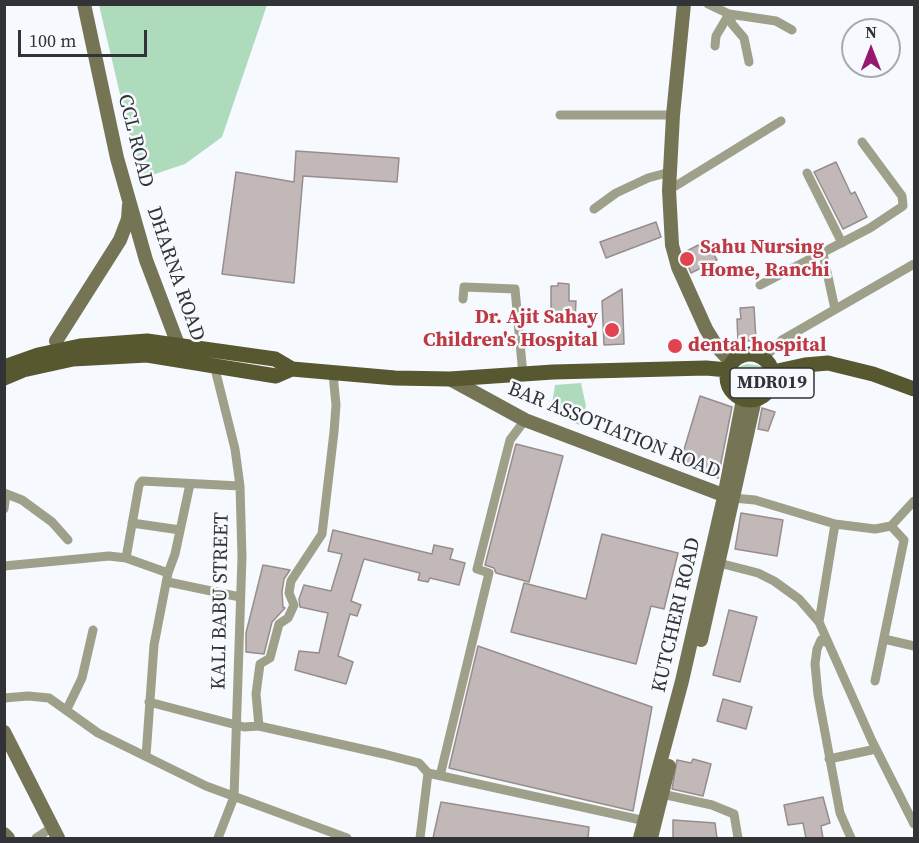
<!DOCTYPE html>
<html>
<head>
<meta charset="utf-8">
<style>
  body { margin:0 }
  #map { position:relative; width:919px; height:843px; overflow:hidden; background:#f6f9fe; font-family:"Source Serif 4",serif }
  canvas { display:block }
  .frame { position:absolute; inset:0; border:6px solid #313336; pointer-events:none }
  .north { position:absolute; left:841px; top:18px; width:60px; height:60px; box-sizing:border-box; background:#f6f9fe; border:2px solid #a7aaae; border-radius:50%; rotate:0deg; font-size:16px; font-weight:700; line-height:24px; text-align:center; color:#313336 }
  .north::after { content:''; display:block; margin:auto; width:21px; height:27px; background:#97186f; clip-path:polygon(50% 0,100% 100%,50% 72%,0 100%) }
  .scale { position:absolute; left:18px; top:30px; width:129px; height:27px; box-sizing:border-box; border:3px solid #313336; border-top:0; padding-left:8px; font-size:18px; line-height:21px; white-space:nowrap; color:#313336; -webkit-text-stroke:4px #f6f9fe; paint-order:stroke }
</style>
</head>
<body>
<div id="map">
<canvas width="919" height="843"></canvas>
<div class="frame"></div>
<div class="north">N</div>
<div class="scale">100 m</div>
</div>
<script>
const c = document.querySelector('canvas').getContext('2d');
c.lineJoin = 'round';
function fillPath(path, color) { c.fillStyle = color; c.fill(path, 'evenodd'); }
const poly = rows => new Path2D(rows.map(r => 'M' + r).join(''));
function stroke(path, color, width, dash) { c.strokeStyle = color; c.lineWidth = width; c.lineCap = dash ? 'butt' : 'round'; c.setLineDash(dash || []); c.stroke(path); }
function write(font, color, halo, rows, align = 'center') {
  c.font = font + ' "Source Serif 4",serif'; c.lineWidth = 5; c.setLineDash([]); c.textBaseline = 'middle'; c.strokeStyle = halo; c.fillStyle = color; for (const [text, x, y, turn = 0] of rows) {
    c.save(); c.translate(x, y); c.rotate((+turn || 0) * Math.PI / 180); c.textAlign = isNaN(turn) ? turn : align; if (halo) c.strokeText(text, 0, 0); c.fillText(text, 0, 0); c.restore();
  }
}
fillPath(poly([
  [99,5,267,5,222,137,185,164,140,179],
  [747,364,762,366,771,374,770,381,754,392,746,391,735,381,735,368],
  [581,383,586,406,579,425,551,410,555,385]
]), '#addbbc');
const building = poly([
  [296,151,399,158,397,182,303,176,294,283,222,274,236,172,294,182,296,151],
  [836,162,851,194,855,192,867,217,843,229,814,172,836,162],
  [656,222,661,237,606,258,600,242,656,222],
  [706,241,717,260,691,273,683,253,706,241],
  [558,283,569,284,569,301,576,301,575,320,551,320,551,286,558,286,558,283],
  [622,289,624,344,604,345,602,301,622,289],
  [754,307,756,340,738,342,737,319,741,319,740,308,754,307],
  [700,396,732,407,718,478,680,463,700,396],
  [762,408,775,412,768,431,758,429,762,408],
  [516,444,563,456,529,582,496,573,494,568,485,565,516,444],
  [741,513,783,520,777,556,735,549,741,513],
  [333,530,432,554,434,545,453,549,450,559,465,563,459,585,430,578,428,582,418,580,420,573,364,559,351,601,361,605,357,616,350,614,338,656,353,662,346,684,295,670,299,651,319,653,328,613,300,607,299,599,304,585,331,591,342,554,328,551,333,530],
  [602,534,678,553,664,609,651,606,636,664,511,632,524,583,586,599,602,534],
  [263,565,290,570,284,579,282,592,283,607,285,608,272,622,264,654,246,652,246,633,263,565],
  [729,610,757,617,740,682,713,675,729,610],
  [478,646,652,707,633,811,449,768,478,646],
  [723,699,752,707,746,729,717,721,723,699],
  [693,759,711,764,703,796,672,789,677,760,691,763,693,759],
  [823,797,830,823,821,826,823,838,806,838,803,823,788,825,784,805,823,797],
  [441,802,589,827,588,838,433,838,441,802],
  [673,820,715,823,717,838,673,838,673,820]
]);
fillPath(building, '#c2b8b7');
stroke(building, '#978d8c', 1.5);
stroke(poly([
  [708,4,729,14,776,21,792,30],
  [715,46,716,36,729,14,732,24,744,38,749,62],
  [560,115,673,115],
  [807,173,842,243],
  [669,190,781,121],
  [594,209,616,193,648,178,670,172],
  [823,254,835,309],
  [760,285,870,228,903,206,902,196,862,142],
  [463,299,464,287,515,289,523,375],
  [764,358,782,340,914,264],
  [214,365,235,449,240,486,242,557,234,797,218,838],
  [4,493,22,500,52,522,68,540],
  [733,498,755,500,835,524,875,529,891,526,914,501],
  [4,509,6,494],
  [132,523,180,530],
  [126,558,139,485,142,481,240,486],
  [719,563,758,573,774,581,799,599,819,622,872,741,914,824],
  [4,566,109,556,126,558,168,573,154,645,146,756],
  [168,573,175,554,190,484],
  [168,582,240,597],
  [819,622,835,524],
  [884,639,914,646],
  [826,642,821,640,817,649,815,664,818,695,840,813,851,838],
  [875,681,904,540,891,526],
  [4,698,28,696,49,698,98,733,206,786,347,838],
  [149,702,244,727,259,726,384,754,419,763,428,773],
  [67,709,82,678,93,630],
  [259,726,256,694,260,664,270,658,279,624,288,618,294,605,289,593,291,581,322,534,334,432,336,405,333,374],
  [829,759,876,749],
  [440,776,489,573,477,569,510,440,525,420],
  [662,794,712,805,734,814,738,838],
  [36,838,53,827],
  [420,838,428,773,650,822]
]), '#9fa08a', 9);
stroke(poly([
  [84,4,117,158,146,260,182,355],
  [684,4,673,115,669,190,672,245,678,267,706,329,717,347,732,363],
  [56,341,120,240,128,219,129,205],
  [450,379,525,420,731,498],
  [701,640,755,399],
  [4,732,58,838],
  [4,834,8,838],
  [640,838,682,681,724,497,743,399],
  [651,838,669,766]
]), '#757556', 14);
stroke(poly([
  '727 377a23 23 0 1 1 46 0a23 23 0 1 1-46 0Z',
  [4,367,38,355,80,346,147,341,275,359,292,369,395,378,450,379,553,372,706,368,728,370],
  [773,372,805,365,828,363,873,374,914,389],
  [4,378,23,370,73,359,147,355,276,376,292,369]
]), '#575730', 15);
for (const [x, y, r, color] of [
  [687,259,8,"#e0444e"],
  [612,330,8,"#e0444e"],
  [675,346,8,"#e0444e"]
]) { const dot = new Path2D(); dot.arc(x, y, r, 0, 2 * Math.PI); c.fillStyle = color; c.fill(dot); stroke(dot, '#f6f9fe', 2); }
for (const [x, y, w] of [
  [772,383,84]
]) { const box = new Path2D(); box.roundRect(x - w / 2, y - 15, w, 30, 4.5); c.fillStyle = '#f6f9fe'; c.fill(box); stroke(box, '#313336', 1.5); }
write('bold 18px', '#313336', null, [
  ["MDR019",772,383]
]);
write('20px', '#313336', '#f6f9fe', [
  ["CCL ROAD",135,141,76],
  ["DHARNA ROAD",175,274,71],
  ["BAR ASSOTIATION ROAD",614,431,22],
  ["KALI BABU STREET",221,601,-89],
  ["KUTCHERI ROAD",677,615,-77]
]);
write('bold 20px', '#be3a42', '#f6f9fe', [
  ["Sahu Nursing",700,248],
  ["Home, Ranchi",700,271],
  ["Dr. Ajit Sahay",598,318,"right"],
  ["Children's Hospital",598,341,"right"],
  ["dental hospital",688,346]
], 'left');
</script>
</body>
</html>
